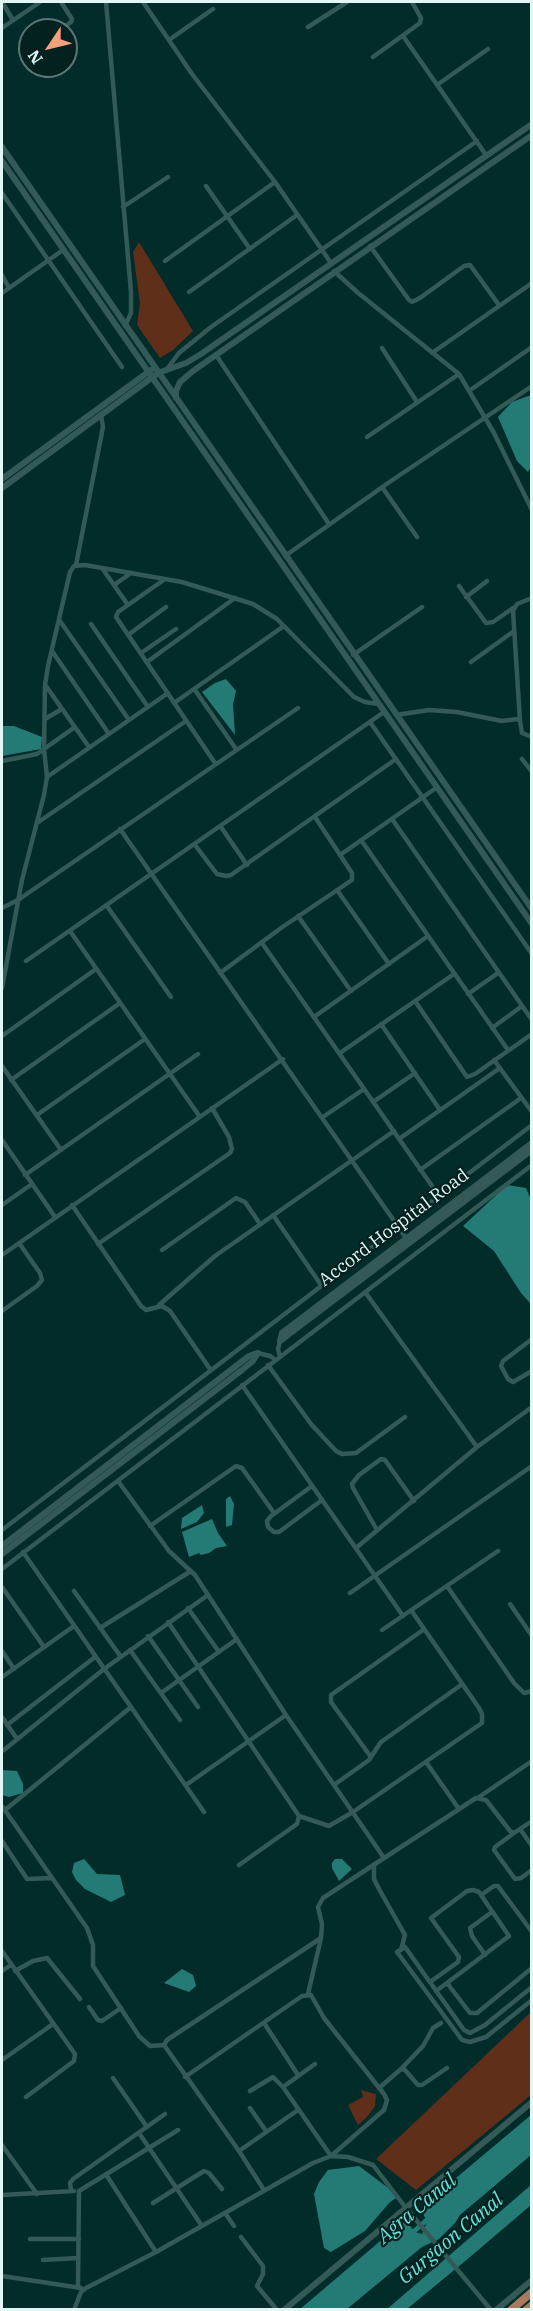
<!DOCTYPE html>
<html>
<head>
<meta charset="utf-8">
<style>
  body { margin:0 }
  #map { position:relative; width:533px; height:2311px; overflow:hidden; background:#012c2a; font-family:"IBM Plex Serif",serif }
  canvas { display:block }
  .frame { position:absolute; inset:0; border:3px solid #e2f7f5; pointer-events:none }
  .north { position:absolute; left:18px; top:18px; width:60px; height:60px; box-sizing:border-box; background:#03211f; border:2px solid #5c7775; border-radius:50%; rotate:235deg; font-size:16px; font-weight:700; line-height:24px; text-align:center; color:#e2f7f5 }
  .north::after { content:''; display:block; margin:auto; width:21px; height:27px; background:#f2a07e; clip-path:polygon(50% 0,100% 100%,50% 72%,0 100%) }
</style>
</head>
<body>
<div id="map">
<canvas width="533" height="2311"></canvas>
<div class="frame"></div>
<div class="north">N</div>
</div>
<script>
const c = document.querySelector('canvas').getContext('2d');
c.lineJoin = 'round';
function fillPath(path, color) { c.fillStyle = color; c.fill(path, 'evenodd'); }
const poly = rows => new Path2D(rows.map(r => 'M' + r).join(''));
function stroke(path, color, width, dash) { c.strokeStyle = color; c.lineWidth = width; c.lineCap = dash ? 'butt' : 'round'; c.setLineDash(dash || []); c.stroke(path); }
function write(font, color, halo, rows, align = 'center') {
  c.font = font + ' "IBM Plex Serif",serif'; c.lineWidth = 4.5; c.setLineDash([]); c.textBaseline = 'middle'; c.strokeStyle = halo; c.fillStyle = color; for (const [text, x, y, turn = 0] of rows) {
    c.save(); c.translate(x, y); c.rotate((+turn || 0) * Math.PI / 180); c.textAlign = isNaN(turn) ? turn : align; if (halo) c.strokeText(text, 0, 0); c.fillText(text, 0, 0); c.restore();
  }
}
fillPath(poly([
  [139,242,193,331,173,350,160,358,137,325,140,303,133,252],
  [531,2012,531,2095,416,2190,376,2159],
  [361,2090,376,2094,375,2106,368,2116,358,2125,348,2105,363,2097]
]), '#5f2f1a');
fillPath(poly([
  [531,395,532,465,528,472,517,461,498,417,512,402],
  [226,679,236,691,233,704,235,735,202,692,215,683],
  [2,726,14,726,42,737,41,749,2,756],
  [507,1185,526,1188,532,1202,531,1304,521,1293,494,1251,463,1226],
  [230,1496,234,1504,232,1525,226,1527,226,1499],
  [202,1505,204,1513,197,1522,181,1529,182,1518],
  [212,1519,218,1533,227,1546,216,1548,209,1553,201,1555,199,1553,189,1557,182,1532],
  [2,1770,17,1771,23,1784,23,1793,9,1797,2,1795],
  [84,1859,97,1874,120,1875,125,1895,111,1902,85,1889,76,1880,72,1872,74,1863],
  [335,1859,342,1859,352,1869,339,1881,332,1868,332,1863],
  [182,1969,193,1975,196,1986,189,1992,164,1983],
  [531,2115,531,2155,460,2215,455,2223,439,2239,422,2247,347,2309,299,2310,405,2220,415,2232,422,2234,427,2222,422,2211,438,2188,450,2183],
  [359,2166,399,2196,390,2202,365,2231,331,2252,324,2248,314,2194,319,2182,328,2170],
  [531,2185,531,2205,470,2257,407,2309,386,2310]
]), '#247b76');
stroke(poly([
  [410,2235,430,2217]
]), '#247b76', 5);
stroke(poly([
  [2,2,13,20],
  [106,2,131,292,131,313,125,326],
  [143,2,192,74,275,182,331,263],
  [308,27,347,2],
  [2,28,40,2],
  [60,30,71,22,72,19,61,2],
  [403,36,486,155],
  [169,40,213,9],
  [373,57,420,23,421,18,412,2],
  [437,85,488,49],
  [206,186,250,249],
  [2,193,122,367],
  [123,207,168,177],
  [370,246,409,300,412,302,420,298,464,266,470,265,499,305],
  [165,261,275,182],
  [334,271,357,292,459,374,494,433,532,510],
  [2,275,9,288],
  [189,292,297,215],
  [2,293,63,250],
  [382,348,417,402],
  [432,353,532,283],
  [216,355,329,524],
  [167,369,179,353,211,327,477,141],
  [469,391,532,347],
  [367,437,459,374],
  [382,487,417,537],
  [285,556,388,483,532,386],
  [76,565,103,427,101,415],
  [102,568,128,605],
  [165,579,118,612,116,617,215,763],
  [114,585,131,573],
  [459,586,486,623,493,622,513,608],
  [466,597,487,581],
  [60,621,129,720],
  [91,624,148,707],
  [128,635,166,607],
  [52,651,109,734],
  [141,653,176,629],
  [353,655,422,607],
  [147,662,235,598],
  [471,662,514,631],
  [46,686,89,747],
  [195,690,236,749],
  [174,703,284,626],
  [396,715,429,710,457,712,502,721,518,719,520,721,522,733,532,737],
  [45,719,62,709],
  [520,721,513,611,517,604,532,598],
  [370,722,532,954],
  [522,759,532,772],
  [2,761,37,754,75,727],
  [47,777,168,693],
  [392,819,532,1020],
  [37,823,186,721],
  [221,827,247,865],
  [120,829,406,1238],
  [361,840,508,1050],
  [195,845,217,874,226,876,231,875,396,759],
  [340,855,436,788],
  [337,890,389,964],
  [107,906,171,997],
  [2,908,18,900,298,708],
  [298,916,351,991],
  [70,931,200,1117],
  [262,943,439,1196],
  [26,961,384,712],
  [220,973,281,928,352,880,352,873,348,867,315,817],
  [2,988,22,880,44,795,47,777,44,749,45,685,48,666,70,572,74,566,85,565,182,582,253,604,277,619,354,697,365,702,378,704],
  [468,994,498,973],
  [415,1001,467,1077,475,1074,532,1034],
  [314,1017,428,936],
  [381,1024,440,1110],
  [492,1028,522,1006],
  [2,1036,96,969],
  [340,1053,454,974],
  [494,1060,532,1112],
  [2,1066,61,1150],
  [11,1080,120,1003],
  [373,1102,415,1073],
  [37,1115,145,1039],
  [323,1117,364,1089],
  [399,1139,500,1068],
  [2,1140,55,1217],
  [420,1170,521,1098],
  [25,1175,198,1054],
  [2,1205,32,1184],
  [72,1205,141,1306,146,1310,162,1306,170,1311,210,1369],
  [273,1215,321,1285],
  [98,1244,230,1153,232,1149,229,1137,212,1108],
  [162,1250,236,1198,245,1202,260,1224],
  [2,1255,283,1059],
  [365,1292,477,1447],
  [159,1305,215,1256,394,1131],
  [2,1311,37,1286,42,1280,40,1273,19,1243],
  [532,1339,503,1361,501,1366,508,1379,513,1382,532,1371],
  [280,1341,278,1349,280,1357],
  [258,1353,270,1356,276,1360],
  [268,1365,311,1424,336,1451,342,1454,356,1453,405,1417],
  [242,1385,403,1616],
  [118,1481,169,1551,195,1575,286,1715,384,1858],
  [312,1486,271,1516,267,1521,268,1527,274,1532,279,1532,322,1500],
  [150,1526,236,1466,242,1468,274,1513],
  [2,1530,532,1125],
  [377,1530,353,1488,352,1484,359,1475,381,1459,385,1460,414,1501],
  [356,1548,477,1447,532,1407],
  [23,1552,204,1812],
  [2,1569,532,1165],
  [447,1586,514,1683,524,1693,532,1691],
  [2,1587,44,1647],
  [74,1591,121,1657],
  [350,1593,532,1466],
  [510,1604,532,1636],
  [188,1608,219,1652],
  [168,1622,299,1816,297,1824,239,1865],
  [100,1628,191,1571],
  [382,1630,498,1551],
  [148,1636,198,1707],
  [130,1650,180,1720],
  [2,1651,14,1669],
  [2,1677,74,1626],
  [161,1693,237,1639],
  [2,1717,17,1739],
  [7,1725,95,1657],
  [4,1750,104,1669,208,1595],
  [371,1757,331,1702,331,1695,423,1630],
  [426,1762,459,1809],
  [186,1785,286,1715],
  [334,1785,369,1760,381,1742,461,1685],
  [479,1797,532,1761],
  [2,1806,87,1928,93,1945,93,1966,139,2036,150,2046,164,2045],
  [5,1810,131,1707],
  [299,1816,329,1826,353,1812,482,1723,482,1714,479,1708,411,1610],
  [520,1829,532,1846],
  [514,1833,495,1847,494,1850,515,1879,521,1878,532,1870],
  [2,1841,27,1879,52,1878],
  [374,1865,374,1879,379,1889,405,1935,401,1950],
  [481,1895,494,1886,498,1886,532,1932],
  [2,1951,75,2054,74,2061,26,2097],
  [485,1955,472,1936,470,1928,492,1912],
  [2,1971,11,1965],
  [15,1971,33,1961,47,1958,80,1999],
  [430,1982,458,1962,459,1957,431,1918,467,1891,473,1890,479,1892,509,1936,447,1983],
  [532,1987,485,2025,470,2033,464,2030,405,1947,397,1952,462,2040,470,2042,486,2037,532,2000],
  [436,1991,447,1983,470,2013,477,2013,532,1968],
  [308,1994,321,1938,322,1924,318,1907,323,1898,476,1798,486,1800,510,1831,514,1833,532,1821],
  [89,2007,98,2020,102,2021,121,2008],
  [264,2023,298,2075],
  [2,2060,53,2024],
  [401,2069,423,2046,433,2028,441,2023],
  [185,2077,302,1996,311,1995,324,2018,384,2094,387,2100,384,2110,331,2156,283,2087,315,2064],
  [113,2078,147,2127],
  [379,2088,401,2069,405,2070,418,2085,422,2085,447,2068],
  [250,2091,273,2077,283,2087],
  [250,2108,266,2131],
  [139,2133,202,2226],
  [2,2145,37,2194],
  [239,2151,298,2110],
  [107,2176,156,2252],
  [264,2190,239,2151,164,2045,167,2040,321,1938],
  [71,2191,70,2183,73,2179,165,2114],
  [2,2195,74,2191],
  [153,2203,204,2171,209,2173,222,2189],
  [225,2213,234,2226],
  [241,2237,263,2266,263,2274,257,2286,277,2310],
  [30,2239,79,2239],
  [43,2260,78,2258],
  [2,2276,81,2288],
  [78,2287,79,2191,178,2130],
  [74,2310,81,2292,86,2288,156,2252,313,2163,331,2156,348,2157,373,2165,406,2208,491,2310]
]), '#335a57', 4.5);
stroke(poly([
  [2,147,532,909],
  [2,161,532,924],
  [176,398,176,391,180,382,193,371,532,135],
  [2,479,151,370],
  [2,488,158,373,186,363,201,354,532,124],
  [280,1341,282,1333,532,1143],
  [280,1341,532,1150],
  [2,1546,249,1356,257,1353],
  [2,1554,242,1370,253,1361,258,1353],
  [284,2310,532,2102],
  [496,2310,532,2280]
]), '#335a57', 6);
stroke(poly([
  [511,2310,532,2292],
  [526,2310,532,2305]
]), '#aa7960', 8);
write('18px', '#e2f7f5', '#03211f', [
  ["Accord Hospital Road",394,1228,-37]
]);
write('italic 20px', '#68e3db', '#03211f', [
  ["Agra Canal",417,2209,-40],
  ["Gurgaon Canal",451,2239,-40]
]);
</script>
</body>
</html>
